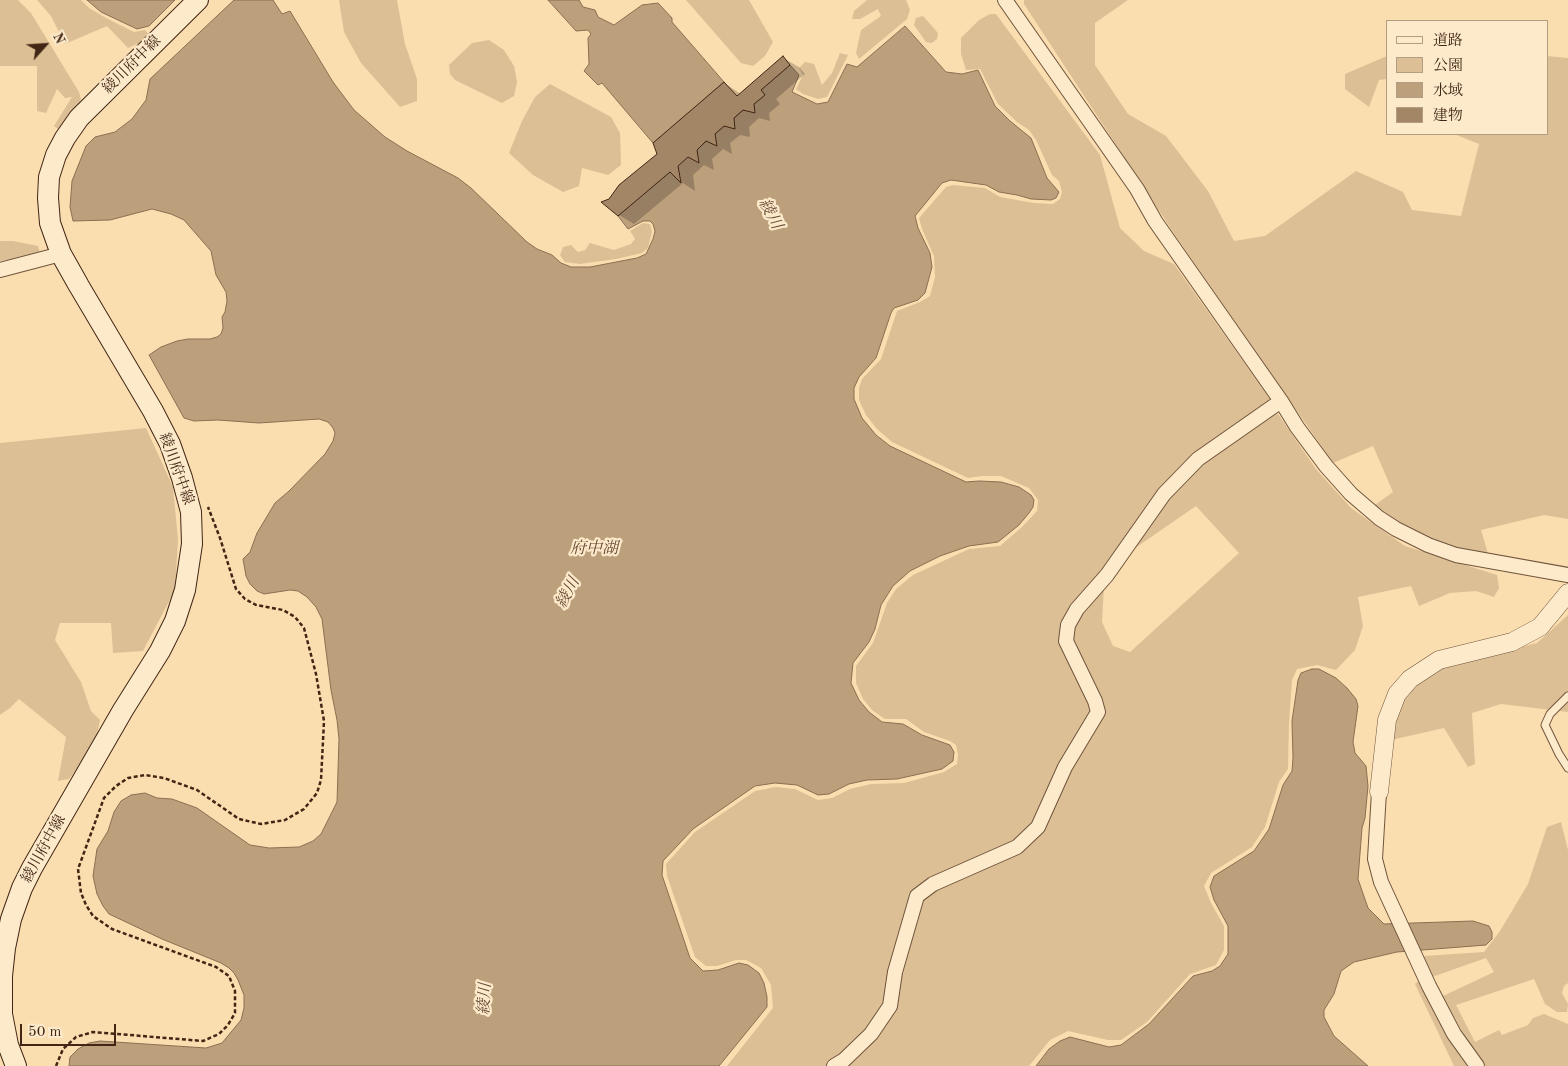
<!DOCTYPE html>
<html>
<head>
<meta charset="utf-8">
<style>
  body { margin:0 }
  #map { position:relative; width:1568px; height:1066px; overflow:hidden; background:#fbdeaf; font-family:"Old Standard TT","Noto Serif JP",serif }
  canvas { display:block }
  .legend { position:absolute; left:1386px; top:20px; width:162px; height:115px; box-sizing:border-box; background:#fceacb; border:1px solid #b29c82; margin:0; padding:6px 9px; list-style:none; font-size:15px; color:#422615 }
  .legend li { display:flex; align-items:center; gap:10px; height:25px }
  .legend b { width:25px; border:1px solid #b29c82 }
  .north { position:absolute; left:20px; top:20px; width:50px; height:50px; -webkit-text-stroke:4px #fceacb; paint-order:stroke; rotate:64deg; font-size:14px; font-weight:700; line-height:20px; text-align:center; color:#422615 }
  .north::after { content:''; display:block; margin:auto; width:18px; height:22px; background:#422615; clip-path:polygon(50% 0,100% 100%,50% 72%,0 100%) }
  .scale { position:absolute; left:20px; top:1024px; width:96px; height:22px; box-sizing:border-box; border:2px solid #422615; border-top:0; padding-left:6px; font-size:15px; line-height:18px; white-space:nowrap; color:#422615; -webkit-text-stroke:4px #fceacb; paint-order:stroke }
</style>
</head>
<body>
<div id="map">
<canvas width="1568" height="1066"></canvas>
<ul class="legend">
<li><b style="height:6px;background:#fceacb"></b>道路</li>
<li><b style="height:14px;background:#dcbf95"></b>公園</li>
<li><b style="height:14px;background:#bc9f7b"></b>水域</li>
<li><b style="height:14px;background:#a28665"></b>建物</li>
</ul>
<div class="north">N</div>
<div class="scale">50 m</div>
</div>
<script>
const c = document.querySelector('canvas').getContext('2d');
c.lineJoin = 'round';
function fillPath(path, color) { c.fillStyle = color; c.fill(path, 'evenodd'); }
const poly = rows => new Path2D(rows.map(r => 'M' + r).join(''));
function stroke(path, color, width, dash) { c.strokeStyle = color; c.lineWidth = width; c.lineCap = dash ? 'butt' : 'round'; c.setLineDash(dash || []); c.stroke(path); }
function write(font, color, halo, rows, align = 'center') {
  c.font = font + ' "Old Standard TT","Noto Serif JP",serif'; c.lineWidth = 4.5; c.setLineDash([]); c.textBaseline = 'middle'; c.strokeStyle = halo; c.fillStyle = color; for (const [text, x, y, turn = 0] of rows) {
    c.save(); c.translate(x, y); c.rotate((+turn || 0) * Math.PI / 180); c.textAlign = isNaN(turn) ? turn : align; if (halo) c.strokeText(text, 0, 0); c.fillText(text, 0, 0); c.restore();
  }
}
fillPath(poly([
  [0,0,18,0,31,13,79,92,81,99,79,105,58,129,54,126,72,97,65,98,57,89,46,113,37,111,37,66,0,66],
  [37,0,81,0,89,8,106,18,134,32,145,30,149,35,141,42,128,48,107,26,65,44,51,16],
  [339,0,397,0,405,44,417,79,417,101,400,107,361,63,344,32],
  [686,0,749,0,773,42,765,56,753,66,741,63],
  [867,0,906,0,910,10,907,19,859,59,856,53,861,30,881,16,878,9,860,19,852,19,854,11],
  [1024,0,1128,0,1095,23,1095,65,1128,114,1166,136,1208,191,1234,241,1265,236,1356,171,1403,192,1412,210,1461,216,1479,144,1454,134,1547,134,1547,56,1568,58,1568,519,1544,515,1481,530,1489,557,1444,546,1409,530,1375,505,1393,492,1373,446,1333,463,1173,232,1024,4],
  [990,14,996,14,1100,155,1120,228,1144,251,1174,264,1270,399,1266,407,1270,415,1278,414,1316,469,1351,508,1405,546,1497,575,1499,588,1494,597,1476,591,1450,593,1419,606,1411,586,1358,597,1363,626,1355,650,1336,670,1317,665,1297,669,1292,680,1289,722,1288,769,1279,782,1265,827,1252,847,1211,873,1204,886,1211,903,1224,926,1224,950,1216,965,1190,974,1147,1022,1121,1040,1108,1040,1068,1031,1050,1040,1029,1066,727,1066,773,1008,771,985,761,968,746,960,736,960,717,966,706,966,695,957,667,876,666,864,695,832,755,791,776,787,795,789,818,800,832,798,850,789,871,784,904,783,944,772,957,764,958,754,956,745,950,741,924,732,906,719,885,719,872,710,863,699,856,683,856,666,873,643,887,603,896,589,913,575,969,549,1000,546,1022,527,1037,511,1038,500,1029,488,1001,476,982,476,968,478,892,442,877,429,866,415,859,400,859,388,862,379,881,359,897,311,920,302,930,296,935,277,934,256,922,229,919,218,946,187,953,185,985,188,1000,197,1034,203,1053,204,1060,199,1062,192,1059,181,1052,175,1036,140,1029,130,1017,122,998,104,980,69,966,70,961,54,961,38,979,20],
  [1196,506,1239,553,1130,652,1113,646,1102,622,1104,586,1128,553],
  [923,16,938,33,937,39,932,43,926,42,914,25,916,18],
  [489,40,504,50,514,66,517,82,514,96,502,103,455,80,450,74,449,65,472,43],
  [840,53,848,55,827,97,818,99,803,94,796,89,803,75,799,68,805,62,814,64,822,85,832,73],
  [1387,56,1387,79,1379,80,1369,107,1345,89,1345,74],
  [550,84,611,117,620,133,621,165,608,175,582,168,579,186,563,192,533,175,509,153,522,121,535,97],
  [643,223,650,224,652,232,648,248,642,253,616,259,580,264,565,262,560,255,563,247,571,245,578,252,585,250,590,243,614,250,631,244,635,239,630,231],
  [0,241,13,241,38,246,40,253,30,257,0,261],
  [146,428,173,487,178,539,175,590,143,651,113,653,111,623,60,623,55,640,81,682,91,711,100,720,95,744,69,779,58,781,66,737,19,699,10,708,0,715,0,443],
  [1568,615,1568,712,1501,704,1472,713,1475,764,1468,767,1444,728,1391,740,1398,710,1410,688,1437,668,1537,643],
  [1561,822,1568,850,1568,983,1564,986,1562,993,1568,1004,1567,1012,1557,1012,1545,1004,1534,979,1456,1005,1475,1042,1499,1030,1502,1035,1528,1025,1533,1018,1544,1014,1568,1024,1568,1066,1484,1066,1475,1055,1443,996,1494,972,1486,958,1432,977,1424,956,1484,952,1500,931,1528,884,1547,827],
  [1420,979,1461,1055,1468,1066,1454,1066,1415,984]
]), '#dcbf95');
const water = poly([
  [87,0,175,0,149,26,137,29,101,12,87,0],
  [234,0,273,0,282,14,290,11,333,82,354,110,385,137,407,151,458,178,471,188,527,242,537,249,552,255,561,263,571,267,590,267,637,258,646,254,653,239,655,231,653,224,650,221,643,221,628,229,618,216,670,172,676,178,678,176,675,168,689,156,695,160,695,151,708,140,712,144,714,144,713,136,726,125,732,128,732,120,746,108,752,112,754,110,753,105,765,95,761,90,790,65,799,75,792,92,817,104,828,102,847,64,857,67,905,26,946,72,962,74,978,70,995,106,1010,121,1031,138,1047,178,1059,192,1056,198,1051,200,1031,199,1017,195,999,192,986,185,951,180,942,183,915,216,918,228,930,253,932,267,925,293,918,300,894,308,891,313,876,358,859,377,854,388,854,399,862,418,876,435,890,446,966,482,979,481,1001,482,1019,487,1031,495,1034,500,1033,507,1029,513,1019,525,998,542,969,546,940,556,910,571,893,586,881,605,875,629,869,642,853,663,851,683,859,700,869,712,882,722,903,724,922,735,950,745,954,752,953,761,942,769,897,779,867,780,849,784,829,794,818,795,797,785,775,783,755,786,693,829,663,861,662,875,690,958,703,971,718,970,739,963,748,965,759,973,764,983,767,997,767,1007,719,1066,69,1066,70,1057,78,1049,89,1043,100,1041,206,1048,222,1043,241,1020,244,1008,244,995,238,980,234,973,229,968,221,963,162,939,109,914,103,906,97,894,93,876,97,849,108,831,114,812,121,801,131,795,145,793,157,798,172,799,197,808,250,845,269,848,299,847,313,841,321,834,337,802,339,739,337,720,331,690,322,619,316,607,307,597,298,591,290,590,264,594,257,591,250,584,246,576,243,559,250,552,257,533,275,503,289,491,325,454,333,441,335,433,333,428,328,422,319,419,259,423,218,420,194,421,184,418,149,355,161,347,177,341,188,339,210,339,217,337,221,334,223,328,222,317,225,312,227,301,226,292,216,275,211,251,184,220,171,214,152,209,110,220,73,221,70,207,72,181,86,146,95,137,115,132,132,119,146,100,150,79,234,0],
  [548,0,579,0,583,7,595,10,598,17,614,25,642,5,658,3,672,18,672,22,724,82,653,143,602,83,598,85,584,71,589,64,588,38,591,34,588,30,576,31,548,0],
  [1312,669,1319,669,1336,678,1347,688,1356,699,1358,706,1353,742,1355,753,1366,766,1368,786,1365,818,1362,828,1358,879,1368,908,1384,924,1473,921,1489,926,1492,932,1492,939,1486,945,1397,952,1354,962,1341,971,1334,994,1324,1010,1324,1017,1334,1036,1368,1066,1036,1066,1049,1049,1060,1041,1070,1037,1109,1047,1121,1045,1149,1024,1193,976,1212,971,1220,966,1228,954,1228,926,1214,900,1210,887,1214,876,1254,851,1269,829,1283,785,1292,771,1293,758,1292,721,1298,680,1301,673,1312,669]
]);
fillPath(water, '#bc9f7b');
stroke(water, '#8b6f52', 1);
fillPath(poly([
  [783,58,799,67,805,74,776,99,780,104,769,113,770,121,759,118,749,127,750,137,740,135,730,143,732,154,723,149,712,159,714,170,704,165,693,175,695,191,683,183,634,224,619,215,659,154,724,83,741,94]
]), '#0003');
const building = poly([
  [783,56,790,65,761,90,765,95,754,104,755,113,743,110,734,118,735,129,724,126,715,134,717,146,706,141,697,150,699,163,688,157,678,166,681,183,670,172,618,216,601,202,609,199,619,185,657,154,653,143,724,82,737,96,783,56]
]);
fillPath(building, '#a28665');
stroke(building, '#422615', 1);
const service = poly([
  [1568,696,1550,714,1545,725,1559,754,1568,768]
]);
const minor = poly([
  [1005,0,1137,189,1155,221,1281,401,1297,427,1326,466,1351,494,1379,518,1396,529,1428,545,1456,555,1568,575],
  [0,270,61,254],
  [1379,792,1375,859,1381,882,1429,986,1454,1034,1477,1066],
  [834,1066,844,1060,871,1034,890,1006,895,972,917,896,933,884,1017,847,1038,827,1065,767,1098,712,1095,701,1066,641,1068,625,1077,609,1107,575,1164,494,1198,459,1281,401]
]);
const tertiary = poly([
  [1379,792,1387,720,1397,694,1410,679,1439,660,1512,642,1540,627,1568,593]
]);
const secondary = poly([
  [16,1066,8,1045,2,1014,2,976,5,948,11,919,22,888,32,868,123,710,160,651,175,621,185,590,192,544,191,512,182,478,170,444,153,411,79,286,61,254,50,223,48,198,49,177,56,155,65,138,79,118,198,0]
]);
stroke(service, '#70543c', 9);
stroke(minor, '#70543c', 16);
stroke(tertiary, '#70543c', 19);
stroke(secondary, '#422615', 22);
stroke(poly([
  [56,1066,63,1049,76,1037,93,1032,203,1041,219,1034,228,1025,235,1013,235,991,229,976,216,967,112,929,93,916,86,905,81,893,78,869,104,798,116,786,128,778,145,775,164,778,197,790,239,819,261,824,285,820,304,809,317,793,321,780,324,721,316,674,304,628,295,617,283,610,256,605,245,599,236,589,220,538,208,507]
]), '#422615', 2.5, [4, 2.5]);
stroke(service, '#fceacb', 7);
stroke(minor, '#fceacb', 14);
stroke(tertiary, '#fceacb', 18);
stroke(secondary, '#fceacb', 20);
write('15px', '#422615', '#fceacb', [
  ["綾川府中線",132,65,-45],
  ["綾川府中線",176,469,70],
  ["綾川府中線",44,849,-61]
]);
write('italic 16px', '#674a34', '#fceacb', [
  ["綾川",770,214,62],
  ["府中湖",594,549],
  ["綾川",568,593,-62],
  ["綾川",485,999,-87]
]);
</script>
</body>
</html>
